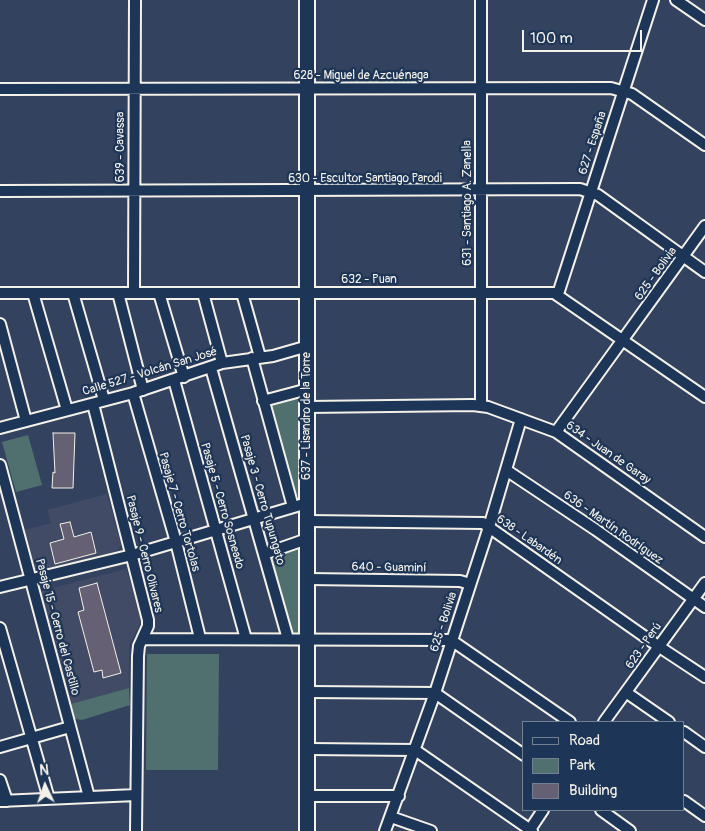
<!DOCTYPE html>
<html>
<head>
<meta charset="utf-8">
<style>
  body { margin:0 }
  #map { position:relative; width:705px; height:831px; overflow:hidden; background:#33425f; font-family:Pangolin,sans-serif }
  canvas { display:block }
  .legend { position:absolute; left:522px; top:721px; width:162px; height:90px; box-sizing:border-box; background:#1d3557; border:1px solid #738091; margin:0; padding:6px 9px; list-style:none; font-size:15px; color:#f4f1e8 }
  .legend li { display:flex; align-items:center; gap:10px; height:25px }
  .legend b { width:25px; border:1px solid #738091 }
  .north { position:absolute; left:20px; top:761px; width:50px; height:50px; -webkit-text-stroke:4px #1d3557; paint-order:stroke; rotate:357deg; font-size:14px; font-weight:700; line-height:20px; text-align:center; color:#f4f1e8 }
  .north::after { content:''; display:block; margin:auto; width:18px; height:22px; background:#f4f1e8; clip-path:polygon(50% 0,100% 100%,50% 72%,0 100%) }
  .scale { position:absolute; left:522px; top:30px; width:120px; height:22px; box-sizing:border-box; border:2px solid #f4f1e8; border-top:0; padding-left:6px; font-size:15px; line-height:18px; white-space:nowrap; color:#f4f1e8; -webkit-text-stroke:4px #1d3557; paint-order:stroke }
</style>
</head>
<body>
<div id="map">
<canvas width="705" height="831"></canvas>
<ul class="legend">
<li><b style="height:6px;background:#1d3557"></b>Road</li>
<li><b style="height:14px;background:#507070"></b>Park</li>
<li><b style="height:14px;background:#656073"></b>Building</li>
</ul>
<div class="north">N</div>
<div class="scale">100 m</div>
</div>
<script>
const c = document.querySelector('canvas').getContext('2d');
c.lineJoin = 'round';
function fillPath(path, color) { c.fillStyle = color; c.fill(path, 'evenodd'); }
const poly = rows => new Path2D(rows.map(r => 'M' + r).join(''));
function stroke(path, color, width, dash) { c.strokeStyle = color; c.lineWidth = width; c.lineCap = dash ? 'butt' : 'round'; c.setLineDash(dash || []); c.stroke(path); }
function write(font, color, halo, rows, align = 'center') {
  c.font = font + ' Pangolin,sans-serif'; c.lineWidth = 4.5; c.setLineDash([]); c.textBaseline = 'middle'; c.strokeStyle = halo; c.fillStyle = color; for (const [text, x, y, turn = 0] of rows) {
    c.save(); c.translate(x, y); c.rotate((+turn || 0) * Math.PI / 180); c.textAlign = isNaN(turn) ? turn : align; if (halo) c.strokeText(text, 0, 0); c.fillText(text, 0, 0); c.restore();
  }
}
fillPath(poly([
  [107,494,121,545,117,551,38,572,31,568,21,531,51,523,47,510],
  [126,569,142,614,140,624,129,645,129,688,67,705,37,592]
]), '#424b65');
fillPath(poly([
  [298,395,301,398,301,494,297,496,293,495,267,404],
  [28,435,42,485,16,492,2,442],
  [303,542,303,636,289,635,268,555],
  [147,654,219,654,218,770,146,770],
  [129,688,130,705,82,720,71,718,67,705]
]), '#507070');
const building = poly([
  [53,433,75,433,73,488,52,488,53,472,55,473,53,433],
  [70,522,74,537,91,532,96,553,55,564,50,543,64,539,60,524,70,522],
  [97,583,121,673,103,678,102,670,94,672,78,612,84,610,79,588,97,583]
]);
fillPath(building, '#656073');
stroke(building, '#f4f1e8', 1);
const street = poly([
  [676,0,705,20],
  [0,89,611,88,632,94,705,145],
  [0,191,580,189,598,195,705,272],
  [0,293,554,293,705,397],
  [33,293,67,410],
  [73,293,104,400],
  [118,293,143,390],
  [134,293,135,0],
  [159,293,184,377],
  [203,293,222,363],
  [242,293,260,357],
  [558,294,653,0],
  [0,324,26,421],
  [252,358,293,507],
  [211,368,288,639],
  [174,380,246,639],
  [133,393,176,542,200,638],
  [263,401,308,389],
  [93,404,148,620,148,626,139,646,138,656,136,831],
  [481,405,481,0],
  [308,407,473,405,488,407,556,432,705,537],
  [0,428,133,393,222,363,273,356,308,346],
  [556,432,705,226],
  [0,465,89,797],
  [506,470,596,530,705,607],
  [307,521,483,523,658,646,705,677],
  [264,554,307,539],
  [308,579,460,581,470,584],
  [0,587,132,555,307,503],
  [0,628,49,799],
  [143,639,451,640,570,722],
  [309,692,435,693,524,755],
  [627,693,669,722],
  [604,722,705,583],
  [684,732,705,747],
  [0,747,70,727],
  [309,749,415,750,532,831],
  [0,780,7,801],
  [308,796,399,796],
  [0,801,136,795],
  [684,801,705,816],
  [601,810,630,831],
  [391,817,431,831],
  [385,831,435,693,489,527,521,419],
  [529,831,543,810]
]);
const secondary = poly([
  [307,0,307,831]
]);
stroke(street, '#f4f1e8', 14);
stroke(secondary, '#f4f1e8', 18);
stroke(street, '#1d3557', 10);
stroke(secondary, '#1d3557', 14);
write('12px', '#f4f1e8', '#1d3557', [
  ["628 - Miguel de Azcuénaga",361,76],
  ["627 - España",593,143,-72],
  ["639 - Cavassa",121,147,-90],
  ["630 - Escultor Santiago Parodi",365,179],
  ["631 - Santiago A. Zanella",468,203,-90],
  ["625 - Bolivia",656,274,-54],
  ["632 - Puan",369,280],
  ["Calle 527 - Volcán San José",150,372,-17],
  ["637 - Lisandro de la Torre",307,416,-90],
  ["634 - Juan de Garay",608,453,35],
  ["Pasaje 3 - Cerro Tupungato",262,500,74],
  ["Pasaje 5 - Cerro Sosneado",222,506,74],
  ["Pasaje 7 - Cerro Tortolas",179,512,74],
  ["636 - Martín Rodríguez",613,528,35],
  ["638 - Labardén",529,540,35],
  ["Pasaje 9 - Cerro Olivares",144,554,76],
  ["640 - Guaminí",389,568,1],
  ["625 - Bolivia",444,622,-72],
  ["Pasaje 15 - Cerro del Castillo",57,627,75],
  ["623 - Perú",644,646,-55]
]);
</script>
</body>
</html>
